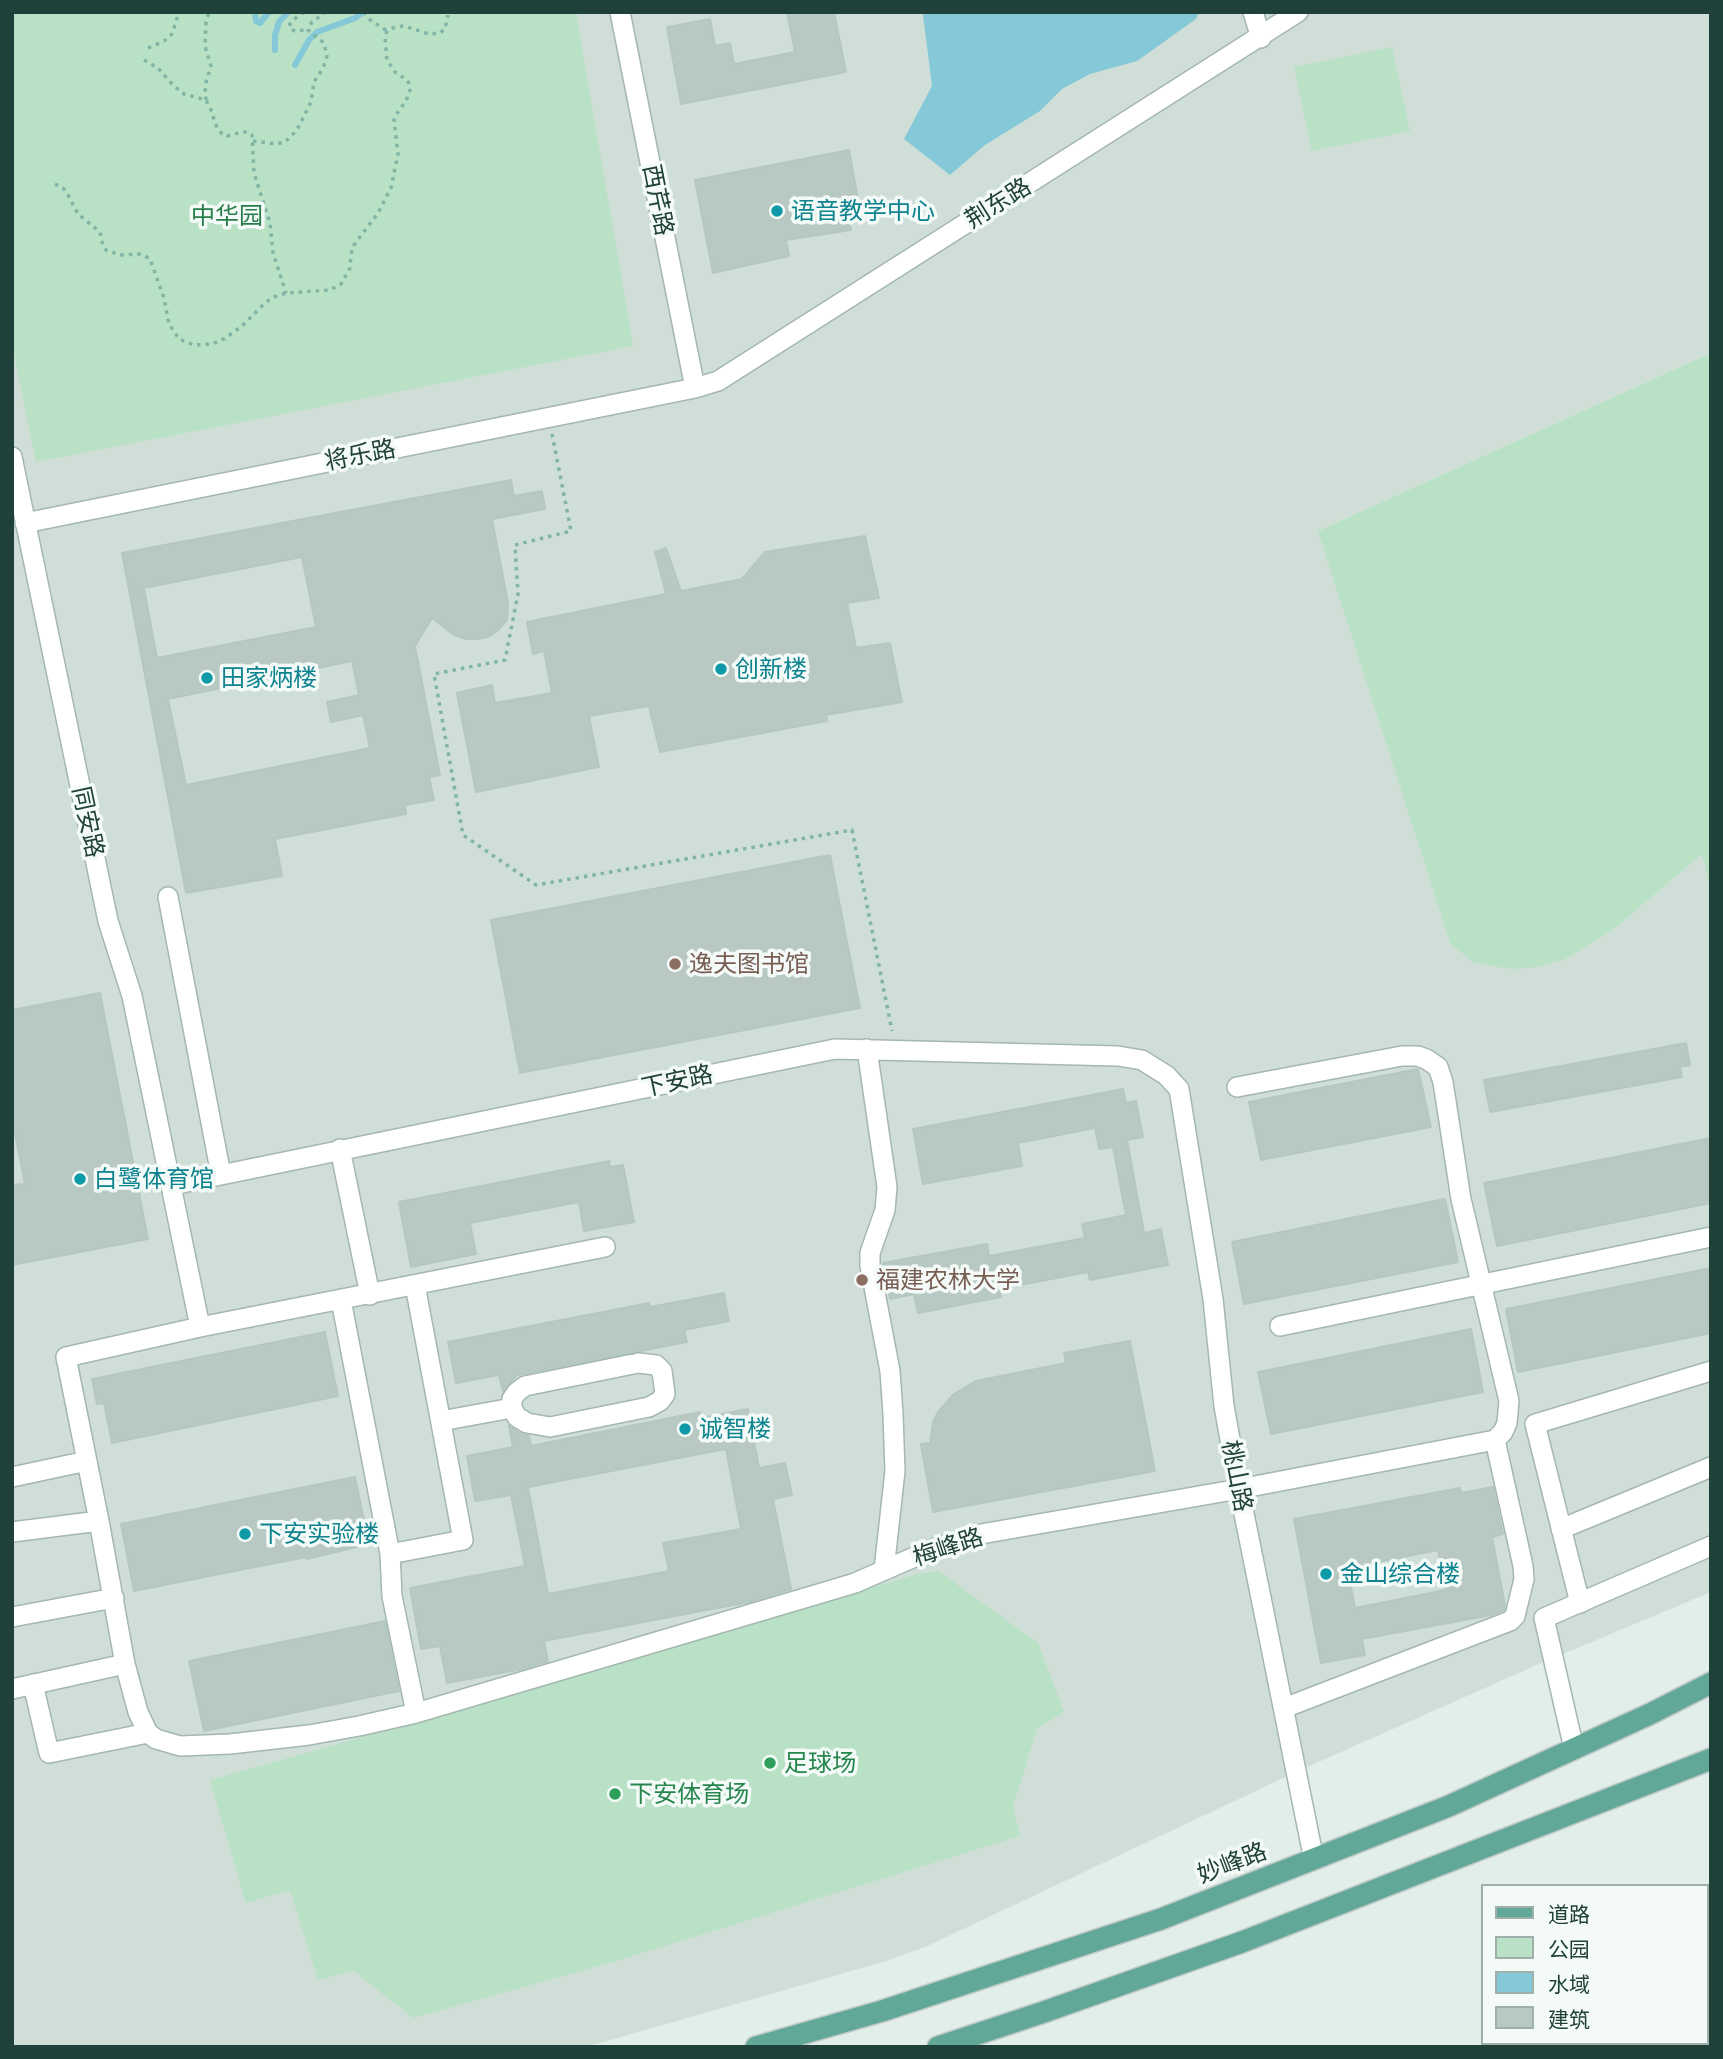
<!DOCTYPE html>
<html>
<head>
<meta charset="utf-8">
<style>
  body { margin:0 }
  #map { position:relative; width:1723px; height:2059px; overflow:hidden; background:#e2eee9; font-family:Commissioner,"Noto Sans SC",sans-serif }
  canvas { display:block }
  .frame { position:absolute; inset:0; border:14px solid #204139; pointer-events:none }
  .legend { position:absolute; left:1481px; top:1884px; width:228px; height:161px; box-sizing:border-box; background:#f4faf7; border:2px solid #9fb0ab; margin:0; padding:9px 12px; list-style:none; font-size:21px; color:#204139 }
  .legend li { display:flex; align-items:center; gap:14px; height:35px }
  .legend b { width:35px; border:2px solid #9fb0ab }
</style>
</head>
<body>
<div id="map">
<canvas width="1723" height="2059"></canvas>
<div class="frame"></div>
<ul class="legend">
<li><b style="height:9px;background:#62a898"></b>道路</li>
<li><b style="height:19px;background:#b9e1c5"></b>公园</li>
<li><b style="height:19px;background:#85c9d8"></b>水域</li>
<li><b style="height:19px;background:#b7c9c2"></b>建筑</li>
</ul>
</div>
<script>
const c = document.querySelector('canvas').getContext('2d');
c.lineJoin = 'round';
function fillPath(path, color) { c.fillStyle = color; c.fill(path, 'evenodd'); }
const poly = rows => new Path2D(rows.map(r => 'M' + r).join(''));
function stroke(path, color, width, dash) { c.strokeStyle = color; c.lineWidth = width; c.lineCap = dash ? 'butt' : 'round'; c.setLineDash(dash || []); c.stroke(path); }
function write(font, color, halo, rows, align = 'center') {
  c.font = font + ' Commissioner,"Noto Sans SC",sans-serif'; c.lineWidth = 7; c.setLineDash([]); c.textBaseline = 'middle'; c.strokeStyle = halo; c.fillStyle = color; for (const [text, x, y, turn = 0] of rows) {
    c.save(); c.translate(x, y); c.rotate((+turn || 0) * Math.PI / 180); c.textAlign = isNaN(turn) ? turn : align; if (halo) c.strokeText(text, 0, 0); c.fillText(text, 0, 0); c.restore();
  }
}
fillPath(poly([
  [12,12,1711,12,1711,353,1318,531,1566,959,1614,929,1703,853,1711,891,1711,1592,1539,1664,1296,1772,925,1947,886,1961,586,2047,12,2047]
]), '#d0ded8');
fillPath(poly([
  [12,12,576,12,633,346,36,462,12,344],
  [1392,47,1410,131,1312,151,1294,67],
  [1711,353,1711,891,1702,854,1614,929,1566,959,1538,967,1511,969,1475,963,1451,945,1318,531],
  [938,1571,1038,1643,1064,1712,1037,1728,1013,1807,1020,1836,613,1962,413,2018,354,1971,318,1980,290,1890,246,1903,210,1780,520,1693,918,1574],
  [1711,1957,1711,2047,1625,2047,1626,2043,1707,2043,1707,1962]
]), '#b9e1c5');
fillPath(poly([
  [925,12,1199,12,1196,19,1137,61,1090,74,1062,89,1040,111,985,145,950,175,904,139,932,86,923,15]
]), '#85c9d8');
stroke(poly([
  [255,12,256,21,260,23,269,12],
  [275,50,275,35,279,22,288,12],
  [295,65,309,40,317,32,355,18,363,12]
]), '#85c9d8', 6);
const building = poly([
  [787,12,834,12,846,72,681,104,667,27,710,19,715,46,730,43,734,64,795,52,787,12],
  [849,150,860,210,848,212,851,230,786,240,789,256,713,273,695,180,849,150],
  [511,480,514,496,542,491,545,509,492,519,508,603,507,620,497,631,488,637,477,639,466,639,454,635,432,618,415,646,440,775,429,777,434,800,405,805,406,814,275,839,282,876,186,893,122,553,511,480],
  [302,557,316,627,157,658,144,588,302,557],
  [352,661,359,695,327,702,331,722,363,715,370,748,186,785,168,699,352,661],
  [865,536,879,598,847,603,856,648,890,643,902,702,826,715,827,721,660,752,649,706,589,716,599,767,476,792,457,693,492,685,495,703,552,693,544,651,533,654,527,622,666,594,655,552,666,548,681,591,742,579,765,552,865,536],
  [830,855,860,1008,520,1073,491,920,830,855],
  [100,993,148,1239,12,1265,12,1185,25,1184,12,1118,12,1010,100,993],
  [1686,1043,1690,1065,1680,1067,1682,1077,1490,1112,1484,1080,1686,1043],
  [1418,1069,1431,1127,1261,1160,1249,1102,1418,1069],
  [1123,1089,1126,1103,1136,1101,1143,1137,1127,1140,1144,1233,1161,1229,1168,1265,1090,1280,1088,1272,999,1289,1001,1297,918,1313,914,1294,890,1299,883,1263,987,1244,989,1256,1085,1238,1082,1224,1126,1215,1113,1147,1099,1149,1095,1128,1018,1143,1022,1166,923,1184,913,1129,1123,1089],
  [1711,1138,1711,1203,1497,1246,1484,1183,1711,1138],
  [609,1161,610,1167,623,1165,634,1222,584,1231,579,1202,470,1223,476,1254,411,1267,399,1202,609,1161],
  [1445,1199,1458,1262,1244,1304,1232,1242,1445,1199],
  [1711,1268,1711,1333,1518,1372,1506,1309,1711,1268],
  [724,1293,729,1321,684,1330,687,1342,517,1375,503,1391,499,1375,456,1383,448,1342,649,1303,650,1307,724,1293],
  [1471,1329,1483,1392,1271,1434,1258,1372,1471,1329],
  [325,1332,338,1396,112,1443,104,1403,97,1404,92,1379,325,1332],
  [1130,1341,1155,1471,933,1512,921,1444,930,1443,933,1422,938,1412,954,1394,976,1381,1066,1363,1064,1353,1130,1341],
  [748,1409,759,1468,785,1463,792,1495,773,1499,791,1589,749,1602,544,1641,548,1661,522,1669,447,1683,440,1646,421,1649,410,1588,525,1566,511,1495,475,1501,467,1456,513,1447,509,1426,521,1434,529,1436,531,1446,700,1412,701,1418,748,1409],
  [726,1449,741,1529,663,1543,669,1571,548,1594,528,1487,726,1449],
  [355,1477,369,1544,307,1559,306,1557,134,1591,121,1524,355,1477],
  [1493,1487,1503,1534,1492,1537,1505,1606,1504,1610,1491,1615,1362,1639,1365,1655,1321,1663,1294,1519,1460,1488,1461,1493,1493,1487],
  [1438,1550,1445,1590,1355,1608,1347,1568,1438,1550],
  [385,1621,399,1691,204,1731,189,1661,385,1621]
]);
fillPath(building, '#b7c9c2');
stroke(building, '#b4c8c1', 2);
const minor = poly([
  [620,12,695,388],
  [1253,12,1261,38],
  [12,457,108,921,132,996,200,1327,605,1247],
  [25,523,695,388,718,381,1298,12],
  [168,897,221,1175],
  [867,1049,887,1187,885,1210,870,1253,870,1266,890,1371,893,1414,895,1471,884,1570],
  [1237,1087,1402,1056,1418,1056,1426,1059,1438,1067,1443,1082,1461,1199,1509,1401,1507,1423,1503,1432,1495,1440],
  [340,1149,370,1295],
  [172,1185,835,1049,1118,1056,1142,1060,1153,1067,1166,1075,1179,1089,1213,1299,1224,1406,1239,1489,1314,1860],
  [341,1300,390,1554,392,1596,416,1713],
  [1280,1326,1711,1237],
  [200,1327,66,1357,99,1521,125,1664,138,1712,148,1733,156,1739,180,1746,230,1744,309,1735,359,1726,416,1713,825,1592,855,1583,935,1548,981,1534,1239,1489,1495,1440],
  [638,1363,656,1365,662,1371,665,1394,660,1401,649,1407,550,1427,527,1423,517,1417,512,1408,512,1399,517,1392,525,1386,638,1363],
  [441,1421,512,1408],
  [12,1477,87,1461],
  [1561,1529,1711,1467],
  [12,1532,99,1521],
  [390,1554,463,1540,415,1285],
  [1580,1603,1535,1424,1711,1371],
  [12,1617,114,1598],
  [33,1684,49,1753,148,1733],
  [12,1689,125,1664],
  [1284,1708,1510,1621,1515,1616,1524,1579,1523,1566,1495,1440],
  [1574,1749,1544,1618,1711,1546]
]);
const major = poly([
  [756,2047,882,2011,1161,1919,1449,1806,1650,1714,1711,1683],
  [938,2047,1041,2013,1242,1942,1711,1759]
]);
stroke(minor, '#a4b7b1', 22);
stroke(major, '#c1cac8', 24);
stroke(poly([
  [304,12,293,20,290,24,290,29,295,31,308,30],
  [364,12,369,19,387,31],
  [148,48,164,41,172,34,179,12],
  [144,60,158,68,173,85,184,94,206,100,212,112,215,124,222,134,227,136,242,132,247,132,252,135,254,173,270,223,273,253,286,293],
  [206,100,205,85,211,66,205,46,206,22,209,12],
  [253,141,276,144,285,142,297,130,311,102,314,82,323,68,327,56,324,43,308,30,312,22,326,12],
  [55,184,63,188,67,193,78,214,100,232,103,246,107,251,122,255,139,254,145,256,150,259,164,298,169,324,179,339,194,345,212,344,224,339,242,326,266,302,274,297,286,293,330,290,341,284,350,268,351,254,354,245,378,213,391,188,398,154,394,120,396,115,406,101,410,90,410,85,407,80,395,72,387,60,385,38,387,31,395,27,404,26,429,34,440,33,445,29,448,15],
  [552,434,571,531,515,545,518,594,505,660,434,674,463,835,536,885,852,830,892,1031]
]), '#80b5a6', 3.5, [3.5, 5]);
stroke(minor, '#fff', 19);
stroke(major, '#62a898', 21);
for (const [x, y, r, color] of [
  [777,211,7,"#0f9aa8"],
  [721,669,7,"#0f9aa8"],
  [207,678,7,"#0f9aa8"],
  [675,964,7,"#8d6e63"],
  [80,1179,7,"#0f9aa8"],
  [862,1280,7,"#8d6e63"],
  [685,1429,7,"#0f9aa8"],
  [245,1534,7,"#0f9aa8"],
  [1326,1574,7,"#0f9aa8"],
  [770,1763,7,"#2e9e5b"],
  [615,1794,7,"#2e9e5b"]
]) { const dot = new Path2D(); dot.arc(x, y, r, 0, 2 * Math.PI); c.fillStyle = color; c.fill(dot); stroke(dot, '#f4faf7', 2.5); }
write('24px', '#204139', '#f4faf7', [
  ["西芹路",658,200,79],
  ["荆东路",998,203,-32],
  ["将乐路",360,455,-11],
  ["同安路",88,822,78],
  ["下安路",677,1081,-12],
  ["桃山路",1237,1476,79],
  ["梅峰路",948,1547,-18],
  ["妙峰路",1232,1863,-21]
]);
write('24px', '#0d838f', '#f4faf7', [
  ["语音教学中心",791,211],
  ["创新楼",735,669],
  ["田家炳楼",221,678],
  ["白鹭体育馆",94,1179],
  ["诚智楼",699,1429],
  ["下安实验楼",259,1534],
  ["金山综合楼",1340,1574]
], 'left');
write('24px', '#267d4a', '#f4faf7', [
  ["中华园",227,216]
]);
write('24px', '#785e54', '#f4faf7', [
  ["逸夫图书馆",689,964],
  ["福建农林大学",876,1280]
], 'left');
write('24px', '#27864d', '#f4faf7', [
  ["足球场",784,1763],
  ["下安体育场",629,1794]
], 'left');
</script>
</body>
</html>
